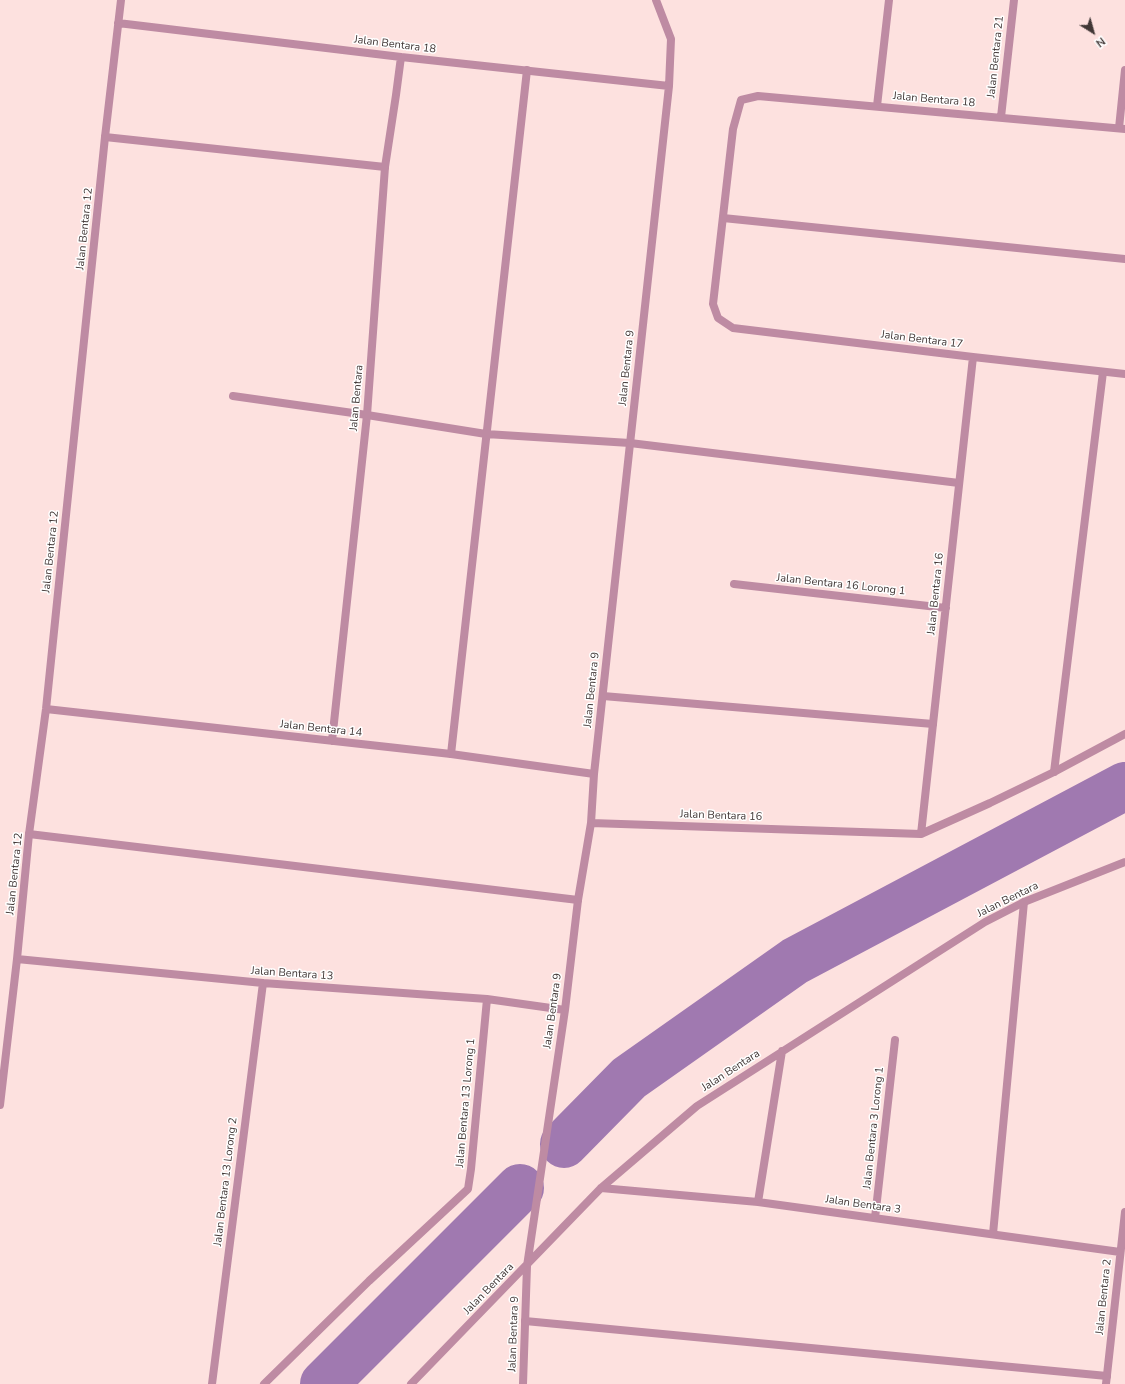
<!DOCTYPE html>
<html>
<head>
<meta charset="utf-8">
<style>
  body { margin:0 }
  #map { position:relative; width:1125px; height:1384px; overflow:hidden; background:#fde1df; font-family:"Nunito Sans",sans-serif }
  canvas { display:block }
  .north { position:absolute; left:1073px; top:12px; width:40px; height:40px; -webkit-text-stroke:3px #fff; paint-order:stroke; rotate:143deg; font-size:11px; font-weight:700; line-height:16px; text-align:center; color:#413736 }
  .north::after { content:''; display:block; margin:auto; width:14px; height:18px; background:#413736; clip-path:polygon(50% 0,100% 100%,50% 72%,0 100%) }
</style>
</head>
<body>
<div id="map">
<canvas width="1125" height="1384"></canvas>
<div class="north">N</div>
</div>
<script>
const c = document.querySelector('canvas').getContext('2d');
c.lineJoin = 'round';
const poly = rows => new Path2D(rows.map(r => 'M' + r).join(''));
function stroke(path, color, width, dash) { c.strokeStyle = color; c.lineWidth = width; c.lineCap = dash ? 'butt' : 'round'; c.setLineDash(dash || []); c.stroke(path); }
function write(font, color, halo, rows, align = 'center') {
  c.font = font + ' "Nunito Sans",sans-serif'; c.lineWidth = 3; c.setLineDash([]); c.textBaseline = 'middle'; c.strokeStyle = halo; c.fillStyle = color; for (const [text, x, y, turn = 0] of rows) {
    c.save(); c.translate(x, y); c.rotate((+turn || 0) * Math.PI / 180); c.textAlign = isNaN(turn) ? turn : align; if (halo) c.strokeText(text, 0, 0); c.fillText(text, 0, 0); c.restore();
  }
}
stroke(poly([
  [564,1144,629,1078,795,961,1125,786],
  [324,1384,520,1188]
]), '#a079b0', 48);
stroke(poly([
  [877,106,889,0],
  [1119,128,1125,70],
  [105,137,385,167],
  [723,218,1125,259],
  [233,396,367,415,486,434,630,443,959,483],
  [603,696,933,724],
  [451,754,527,70],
  [1054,772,1103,372],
  [29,834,578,900],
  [993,1234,1024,902],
  [525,1321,1107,1376]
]), '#be8ba3', 8);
stroke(poly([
  [118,23,401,57,669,86],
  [1001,117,1014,0],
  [1125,129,758,96,741,100,733,129,713,304,718,318,733,328,973,357,1125,374],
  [734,584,946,608],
  [46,709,451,754,594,774],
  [332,741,367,415,385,167,396,95,401,57],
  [591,823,921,834,990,803,1054,772,1125,734],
  [921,834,973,357],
  [17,959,263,983,487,999,565,1010],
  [0,1105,17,959,29,834,46,709,105,137,121,0],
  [601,1188,758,1202,1120,1252],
  [758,1202,782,1051],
  [875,1218,895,1040],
  [212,1384,263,983],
  [264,1384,369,1281,468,1189,471,1169,487,999],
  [411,1384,601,1188,697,1106,985,922,1024,902,1125,862],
  [523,1384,527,1266,565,1010,578,900,591,823,594,774,669,86,671,39,656,0],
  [1106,1384,1125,1212]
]), '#be8ba3', 8);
write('11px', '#413736', '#fff', [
  ["Jalan Bentara 18",395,45,7],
  ["Jalan Bentara 21",996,57,-84],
  ["Jalan Bentara 18",934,100,5],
  ["Jalan Bentara 12",85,229,-84],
  ["Jalan Bentara 17",922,340,7],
  ["Jalan Bentara 9",627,368,-84],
  ["Jalan Bentara",357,398,-85],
  ["Jalan Bentara 12",51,552,-84],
  ["Jalan Bentara 16 Lorong 1",841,585,6],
  ["Jalan Bentara 16",936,594,-84],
  ["Jalan Bentara 9",592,690,-84],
  ["Jalan Bentara 14",321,729,6],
  ["Jalan Bentara 16",721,816,2],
  ["Jalan Bentara 12",15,874,-84],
  ["Jalan Bentara",1008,900,-26],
  ["Jalan Bentara 13",292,974,4],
  ["Jalan Bentara 9",553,1011,-82],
  ["Jalan Bentara",731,1071,-33],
  ["Jalan Bentara 13 Lorong 1",466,1103,-85],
  ["Jalan Bentara 3 Lorong 1",874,1128,-84],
  ["Jalan Bentara 13 Lorong 2",226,1182,-83],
  ["Jalan Bentara 3",863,1205,8],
  ["Jalan Bentara",489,1289,-46],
  ["Jalan Bentara 2",1104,1297,-84],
  ["Jalan Bentara 9",514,1334,-88]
]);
</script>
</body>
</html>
